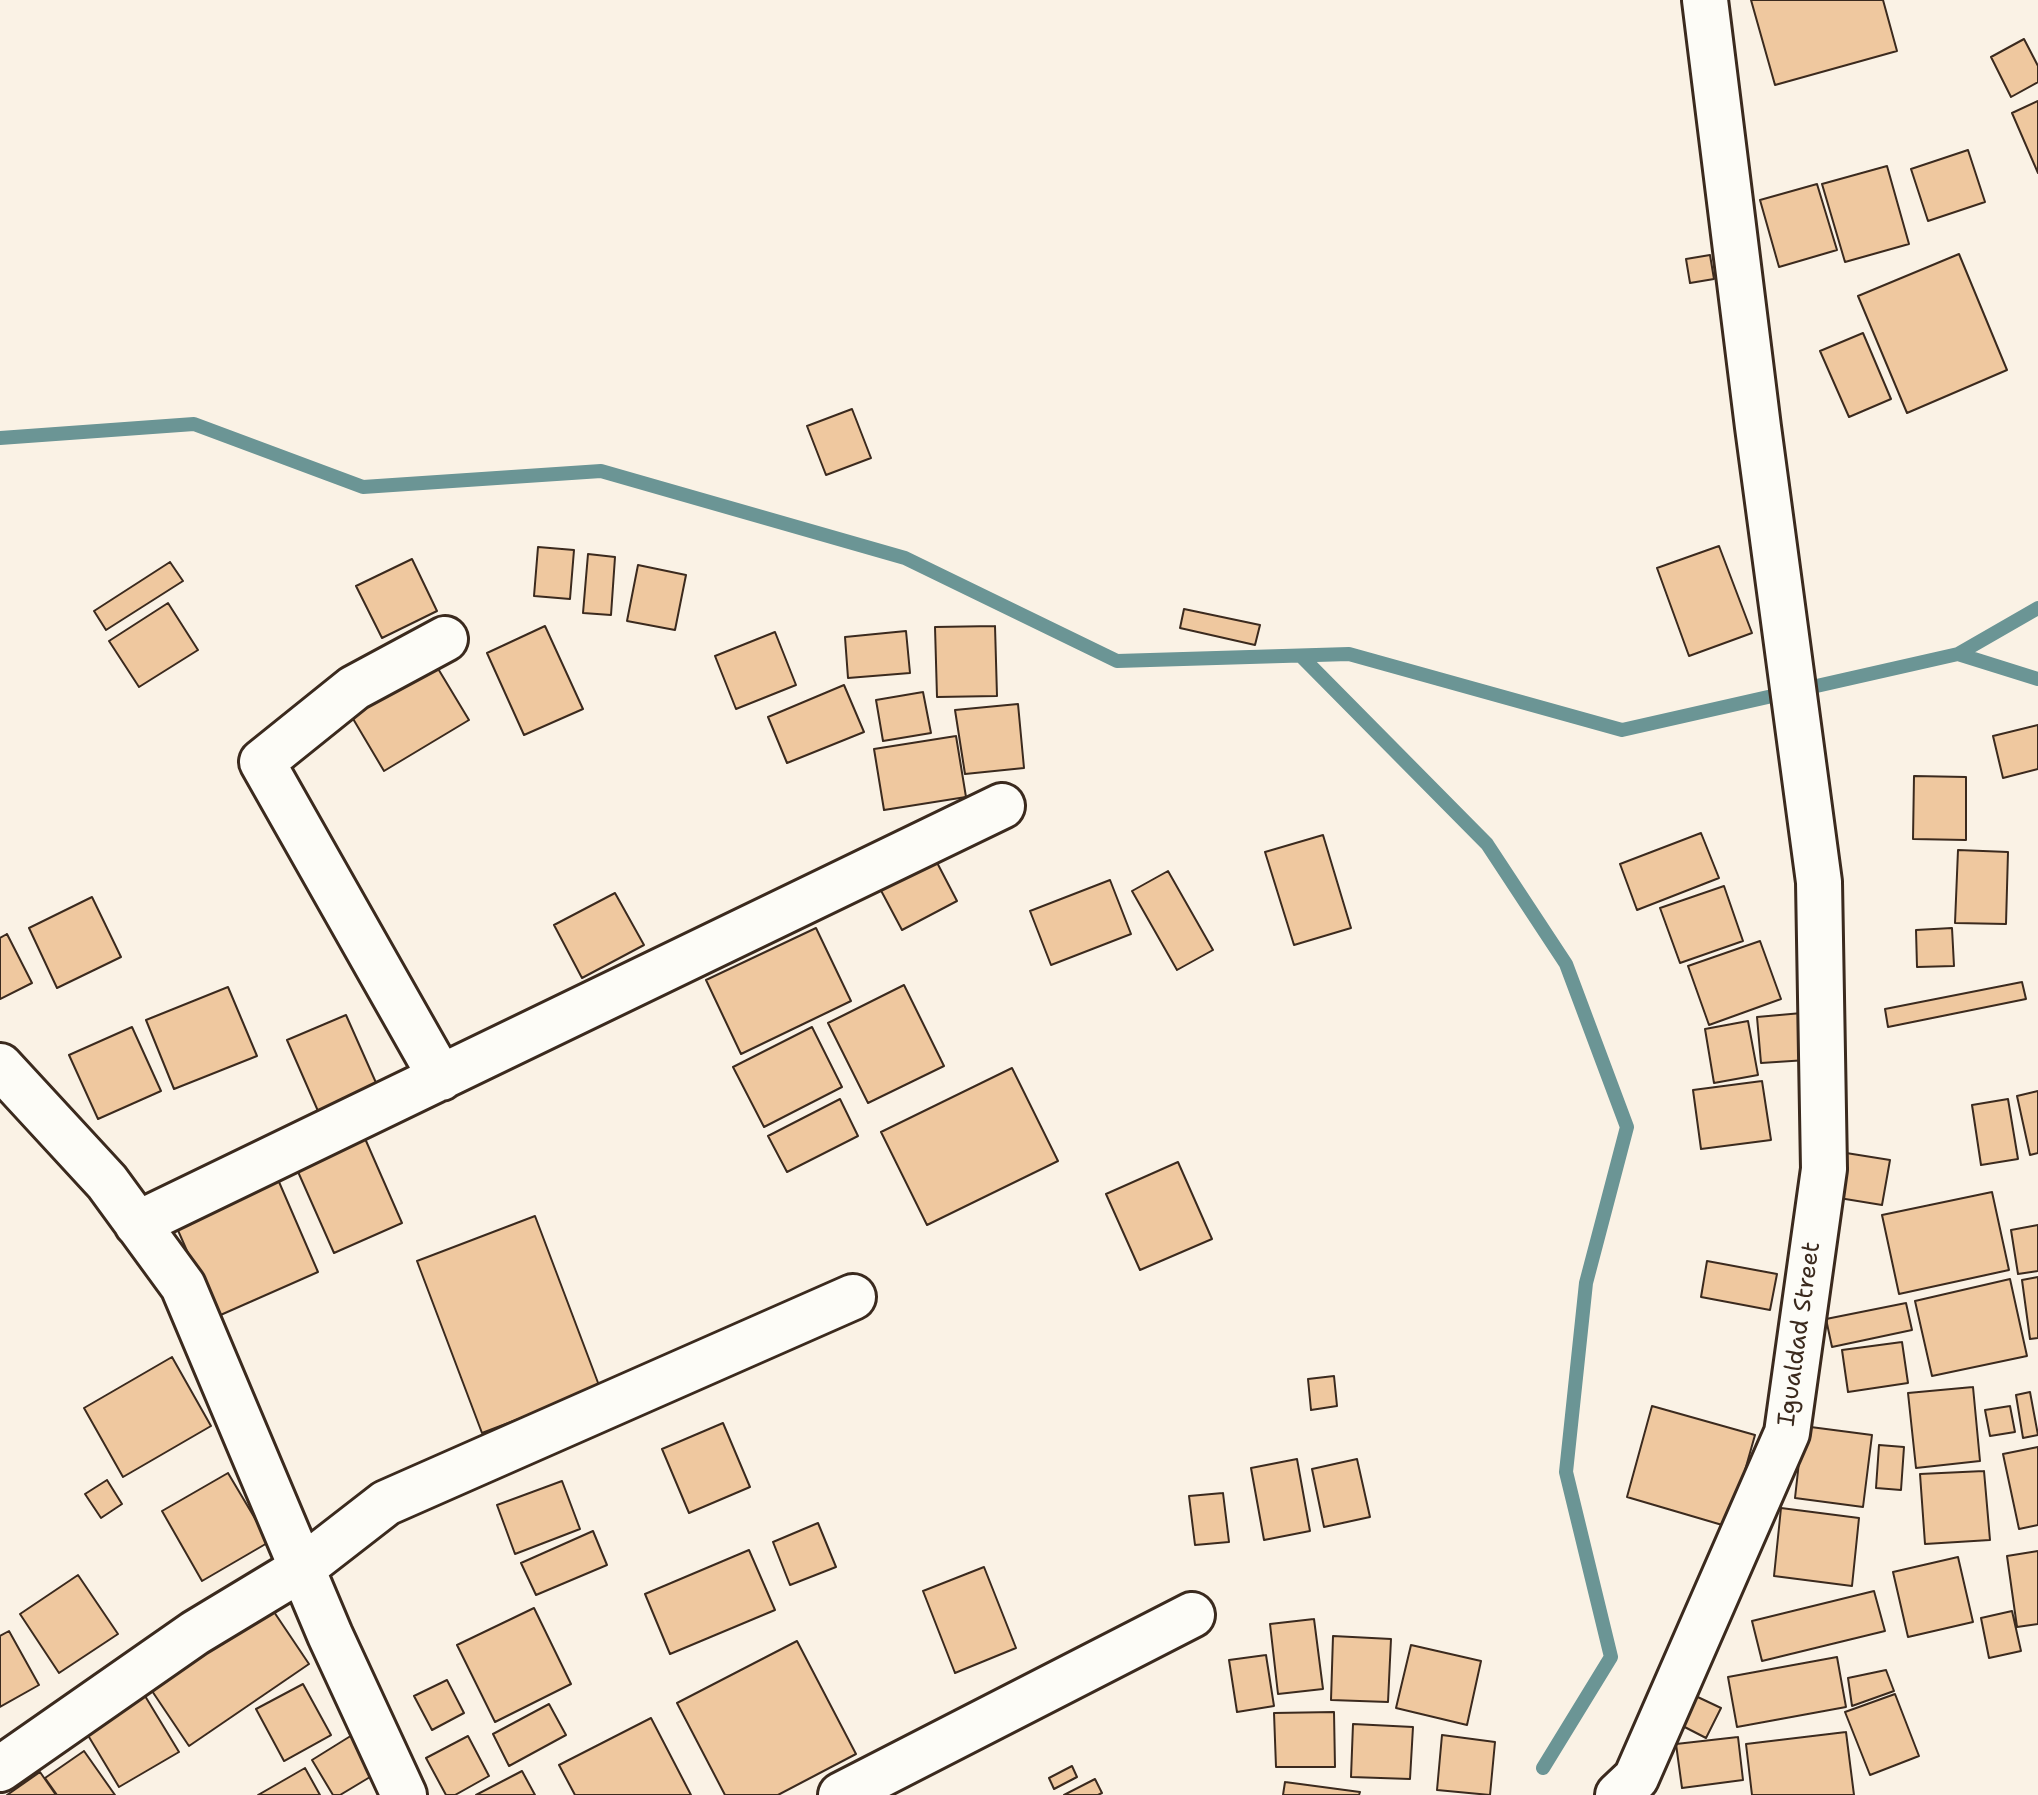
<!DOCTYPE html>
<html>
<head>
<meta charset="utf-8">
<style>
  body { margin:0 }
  canvas { display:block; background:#faf2e5 }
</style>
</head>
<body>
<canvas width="2038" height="1795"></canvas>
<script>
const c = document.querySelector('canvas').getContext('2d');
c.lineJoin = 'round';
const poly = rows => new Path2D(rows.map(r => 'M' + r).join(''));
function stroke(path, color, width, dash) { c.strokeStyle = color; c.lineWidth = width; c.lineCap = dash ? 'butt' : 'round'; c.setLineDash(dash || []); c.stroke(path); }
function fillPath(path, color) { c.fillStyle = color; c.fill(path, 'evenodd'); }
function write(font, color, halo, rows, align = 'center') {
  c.font = font + ' "Shantell Sans",sans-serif'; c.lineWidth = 7; c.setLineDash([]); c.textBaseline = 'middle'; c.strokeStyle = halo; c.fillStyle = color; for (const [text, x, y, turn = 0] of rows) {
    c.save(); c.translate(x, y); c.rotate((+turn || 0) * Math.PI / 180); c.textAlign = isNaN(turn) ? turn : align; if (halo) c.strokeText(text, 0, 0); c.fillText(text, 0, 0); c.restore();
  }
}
stroke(poly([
  [0,438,194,424,363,487,601,471,905,558,1117,661,1349,654,1622,730,1958,654,2038,608],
  [1958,654,2038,679],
  [1301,656,1487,844,1566,964,1627,1127,1586,1283,1566,1472,1611,1657,1543,1768]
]), '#6b9595', 14);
const building = poly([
  [1751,0,1883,0,1897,51,1775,85,1751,0],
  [2024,39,2038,66,2038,82,2011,97,1991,57,2024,39],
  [2038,101,2038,173,2012,113,2038,101],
  [1968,150,1985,202,1928,221,1911,169,1968,150],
  [1887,166,1909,244,1845,262,1822,184,1887,166],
  [1817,184,1837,250,1779,267,1760,200,1817,184],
  [1959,254,2007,370,1907,413,1858,296,1959,254],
  [1710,255,1714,279,1690,283,1686,259,1710,255],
  [1863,333,1891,399,1849,417,1820,351,1863,333],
  [852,409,871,458,826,475,807,426,852,409],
  [1719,546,1752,633,1689,656,1657,568,1719,546],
  [538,547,574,550,570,599,534,596,538,547],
  [588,554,615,557,611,615,583,613,588,554],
  [412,559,437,611,382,638,356,586,412,559],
  [170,562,183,581,106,630,94,611,170,562],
  [638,565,686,575,675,630,627,621,638,565],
  [168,603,198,650,139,687,109,641,168,603],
  [1184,609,1260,625,1255,645,1180,628,1184,609],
  [545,626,583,709,524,735,487,653,545,626],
  [995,626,997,696,937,697,935,627,995,626],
  [906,631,910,673,848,678,845,637,906,631],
  [775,632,796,685,736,709,715,656,775,632],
  [434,662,469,720,384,771,349,712,434,662],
  [844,685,864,732,787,763,768,717,844,685],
  [923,692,931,733,883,741,876,700,923,692],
  [1018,704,1024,768,965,774,955,710,1018,704],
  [2038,725,2038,769,2003,778,1993,736,2038,725],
  [956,736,966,797,884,810,874,749,956,736],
  [1914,776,1966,777,1966,840,1913,839,1914,776],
  [1701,833,1719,878,1637,910,1620,864,1701,833],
  [1323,835,1351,928,1294,945,1265,852,1323,835],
  [1958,850,2008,852,2006,924,1955,923,1958,850],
  [932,853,957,901,902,930,877,883,932,853],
  [1168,871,1213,950,1177,970,1132,891,1168,871],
  [1110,880,1131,934,1051,965,1030,911,1110,880],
  [1724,886,1743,941,1680,963,1660,908,1724,886],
  [615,893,644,945,582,978,554,925,615,893],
  [92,897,121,957,57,988,29,928,92,897],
  [816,928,851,1001,741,1054,706,980,816,928],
  [1952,928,1954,966,1917,967,1916,930,1952,928],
  [7,934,32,983,0,999,0,938,7,934],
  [1760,941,1781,999,1709,1025,1688,966,1760,941],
  [2022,982,2026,999,1888,1027,1885,1009,2022,982],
  [904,985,944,1066,868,1103,828,1023,904,985],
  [228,987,257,1056,174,1089,146,1020,228,987],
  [1802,1013,1807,1060,1761,1063,1757,1017,1802,1013],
  [346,1015,377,1085,318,1111,287,1040,346,1015],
  [1748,1021,1758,1075,1714,1083,1705,1029,1748,1021],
  [132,1027,161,1091,98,1119,69,1055,132,1027],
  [812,1027,842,1087,764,1127,733,1067,812,1027],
  [1012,1068,1058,1161,927,1225,881,1132,1012,1068],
  [1762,1081,1771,1140,1701,1149,1693,1090,1762,1081],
  [2038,1091,2038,1153,2030,1155,2017,1096,2038,1091],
  [840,1099,858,1136,787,1172,768,1136,840,1099],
  [2008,1099,2018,1159,1981,1165,1972,1105,2008,1099],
  [363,1134,402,1223,334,1253,295,1165,363,1134],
  [1840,1152,1890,1160,1882,1205,1833,1197,1840,1152],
  [1178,1162,1212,1239,1140,1270,1106,1194,1178,1162],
  [276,1175,318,1272,216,1317,173,1219,276,1175],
  [1992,1192,2009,1270,1899,1294,1882,1215,1992,1192],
  [535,1216,600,1388,482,1433,417,1261,535,1216],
  [2038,1225,2038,1271,2018,1274,2011,1230,2038,1225],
  [1707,1261,1777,1274,1770,1310,1701,1297,1707,1261],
  [2038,1277,2038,1338,2030,1339,2022,1280,2038,1277],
  [2010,1279,2027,1356,1932,1376,1915,1301,2010,1279],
  [1906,1303,1912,1330,1832,1347,1826,1319,1906,1303],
  [1902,1342,1908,1383,1848,1392,1842,1350,1902,1342],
  [172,1357,211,1426,123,1477,84,1408,172,1357],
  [1334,1376,1337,1406,1311,1410,1308,1379,1334,1376],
  [1973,1387,1980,1461,1916,1468,1908,1393,1973,1387],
  [2030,1392,2038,1435,2023,1438,2016,1395,2030,1392],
  [1652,1406,1755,1435,1729,1527,1627,1497,1652,1406],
  [2010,1406,2015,1432,1990,1436,1985,1410,2010,1406],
  [723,1423,750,1487,689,1513,662,1449,723,1423],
  [1803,1426,1872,1435,1863,1507,1795,1498,1803,1426],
  [1879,1445,1904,1447,1901,1490,1876,1488,1879,1445],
  [2038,1447,2038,1525,2019,1529,2003,1454,2038,1447],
  [1297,1459,1310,1531,1264,1540,1251,1468,1297,1459],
  [1357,1459,1370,1517,1324,1527,1312,1469,1357,1459],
  [1984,1471,1990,1540,1925,1544,1920,1474,1984,1471],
  [228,1473,269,1542,202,1581,162,1511,228,1473],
  [107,1480,122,1504,101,1518,85,1494,107,1480],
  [562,1481,580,1529,515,1554,497,1505,562,1481],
  [1223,1493,1229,1542,1195,1545,1189,1496,1223,1493],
  [1781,1508,1859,1518,1852,1586,1774,1576,1781,1508],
  [818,1523,836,1567,790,1585,773,1542,818,1523],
  [593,1531,607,1565,536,1595,521,1563,593,1531],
  [749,1550,775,1610,670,1654,645,1594,749,1550],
  [2038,1551,2038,1624,2017,1627,2007,1556,2038,1551],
  [1958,1557,1973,1622,1908,1637,1893,1572,1958,1557],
  [984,1567,1016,1648,955,1673,923,1591,984,1567],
  [78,1575,118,1634,59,1673,20,1614,78,1575],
  [1874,1591,1885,1631,1762,1661,1752,1621,1874,1591],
  [266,1600,309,1664,189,1746,146,1682,266,1600],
  [534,1608,571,1684,495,1722,457,1645,534,1608],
  [2012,1611,2021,1651,1989,1658,1981,1618,2012,1611],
  [1314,1619,1323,1689,1278,1694,1270,1624,1314,1619],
  [9,1631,39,1685,0,1707,0,1636,9,1631],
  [1333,1636,1391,1639,1388,1702,1331,1700,1333,1636],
  [797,1641,856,1754,778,1795,725,1795,677,1703,797,1641],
  [1411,1645,1481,1661,1467,1725,1396,1708,1411,1645],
  [1266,1655,1274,1706,1237,1712,1229,1660,1266,1655],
  [1837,1657,1846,1707,1737,1727,1728,1677,1837,1657],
  [1886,1670,1894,1691,1852,1706,1848,1678,1886,1670],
  [447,1680,464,1713,432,1730,414,1696,447,1680],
  [303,1684,331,1735,284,1761,256,1709,303,1684],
  [142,1691,179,1752,119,1787,83,1727,142,1691],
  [1685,1691,1721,1708,1706,1738,1671,1720,1685,1691],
  [1895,1694,1919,1756,1870,1775,1845,1712,1895,1694],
  [549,1704,566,1735,509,1766,493,1734,549,1704],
  [1334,1712,1335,1767,1276,1767,1274,1713,1334,1712],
  [651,1718,691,1795,575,1795,559,1765,651,1718],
  [1353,1724,1413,1727,1410,1779,1351,1777,1353,1724],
  [357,1732,380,1771,340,1795,333,1795,312,1760,357,1732],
  [1846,1732,1854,1795,1752,1795,1746,1744,1846,1732],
  [1442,1735,1495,1742,1490,1795,1437,1790,1442,1735],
  [468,1736,489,1776,455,1795,446,1795,426,1758,468,1736],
  [1738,1737,1743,1780,1682,1788,1676,1744,1738,1737],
  [84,1751,115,1795,57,1795,45,1778,84,1751],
  [1072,1766,1077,1777,1054,1789,1049,1778,1072,1766],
  [305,1768,320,1795,258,1795,305,1768],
  [522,1771,535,1795,476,1795,522,1771],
  [40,1772,56,1795,7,1795,40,1772],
  [1095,1779,1102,1793,1098,1795,1064,1795,1095,1779],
  [1285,1782,1360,1792,1359,1795,1283,1795,1285,1782]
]);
fillPath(building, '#efc89f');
stroke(building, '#3b2a1e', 2);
const street = poly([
  [0,1066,107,1182,183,1286,330,1635,404,1795],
  [441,1078,262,762,354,688,445,639],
  [137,1224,1002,806],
  [0,1769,195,1633,301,1569,386,1503,853,1297],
  [841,1795,1192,1615]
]);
const secondary = poly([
  [1618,1795,1636,1778,1787,1433,1824,1169,1819,882,1758,427,1705,0]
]);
stroke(street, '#3b2a1e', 50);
stroke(secondary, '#3b2a1e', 50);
stroke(street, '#fdfcf7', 44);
stroke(secondary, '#fdfcf7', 44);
write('24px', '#3b2a1e', '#fdfcf7', [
  ["Igualdad Street",1800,1334,-82]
]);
</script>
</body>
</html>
